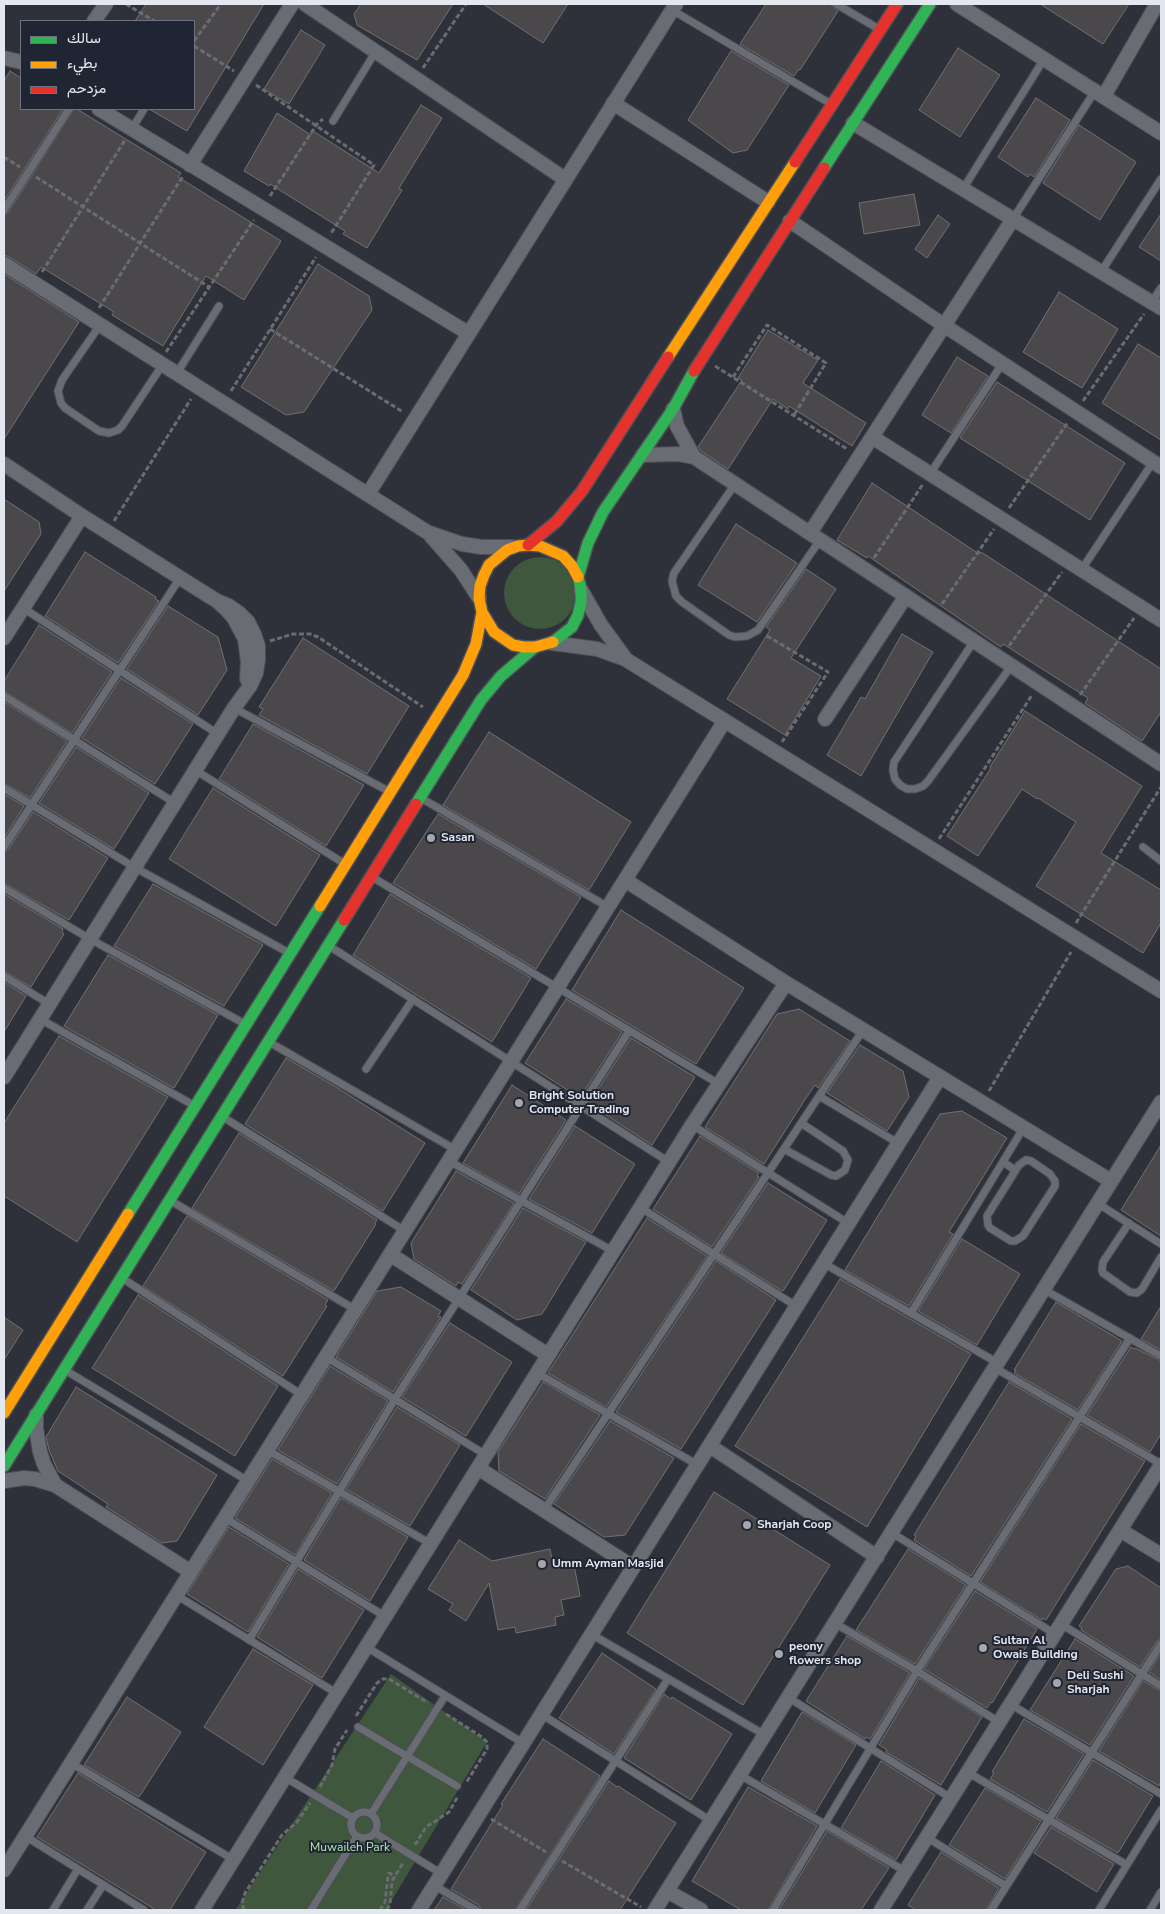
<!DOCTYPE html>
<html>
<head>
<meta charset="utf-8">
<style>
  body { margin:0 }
  #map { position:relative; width:1165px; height:1914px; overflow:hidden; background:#2e3139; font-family:"Nunito Sans",Vazirmatn,sans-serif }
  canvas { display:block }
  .frame { position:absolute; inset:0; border:5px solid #e3e7f0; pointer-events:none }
  .legend { position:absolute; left:20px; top:20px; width:175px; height:90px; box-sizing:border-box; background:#1f2533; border:1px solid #6d737f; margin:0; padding:6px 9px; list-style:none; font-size:15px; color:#e3e7f0 }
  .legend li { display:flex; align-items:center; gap:10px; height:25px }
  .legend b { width:25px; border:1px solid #6d737f }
</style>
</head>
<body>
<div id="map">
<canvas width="1165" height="1914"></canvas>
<div class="frame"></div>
<ul class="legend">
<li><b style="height:6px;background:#30b455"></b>سالك</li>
<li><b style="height:6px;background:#ff9f0a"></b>بطيء</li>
<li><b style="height:6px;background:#e5322d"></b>مزدحم</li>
</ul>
</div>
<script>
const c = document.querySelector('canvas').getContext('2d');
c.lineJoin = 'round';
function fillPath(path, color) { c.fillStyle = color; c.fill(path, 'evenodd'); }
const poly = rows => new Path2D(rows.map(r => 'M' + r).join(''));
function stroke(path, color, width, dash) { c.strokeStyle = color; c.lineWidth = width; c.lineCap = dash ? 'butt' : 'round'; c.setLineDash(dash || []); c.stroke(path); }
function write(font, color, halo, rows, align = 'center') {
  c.font = font + ' "Nunito Sans",sans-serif'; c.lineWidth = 4; c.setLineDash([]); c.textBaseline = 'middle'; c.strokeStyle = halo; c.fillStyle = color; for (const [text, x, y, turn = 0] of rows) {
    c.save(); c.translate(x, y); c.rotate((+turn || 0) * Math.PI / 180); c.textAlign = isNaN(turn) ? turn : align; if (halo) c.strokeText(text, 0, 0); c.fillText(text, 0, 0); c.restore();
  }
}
fillPath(poly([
  '504 593a36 36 0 1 1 72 0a36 36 0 1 1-72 0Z',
  [391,1674,487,1742,386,1910,238,1910,236,1909]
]), '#3e573d');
const building = poly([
  [146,4,264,4,187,131,149,109,194,109,194,21,135,21,146,4],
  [361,4,453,4,417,60,357,25,354,14,361,4],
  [483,4,568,4,543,43,483,4],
  [766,4,830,4,838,11,800,70,799,69,794,76,740,44,766,4],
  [1040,4,1129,4,1103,44,1040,4],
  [301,30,325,45,289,104,264,89,301,30],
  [958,48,1000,75,960,137,919,110,958,48],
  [731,51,789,85,747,150,733,153,688,120,731,51],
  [10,71,21,78,21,109,63,109,4,201,4,81,10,71],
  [1036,98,1070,120,1034,177,1030,174,1028,177,998,157,1036,98],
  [421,105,442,118,399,188,402,190,367,248,343,234,345,231,270,184,269,186,244,171,277,113,311,135,313,131,379,173,421,105],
  [74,109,77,109,181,173,178,177,281,241,244,300,206,276,163,346,112,315,114,312,41,267,36,274,9,257,4,255,4,215,8,213,74,109],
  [1079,125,1136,162,1100,220,1043,183,1079,125],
  [914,194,920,225,864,234,859,203,914,194],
  [1161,214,1161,261,1139,247,1161,214],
  [938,215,950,224,927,258,915,249,938,215],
  [318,264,369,296,372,310,304,412,286,415,241,387,318,264],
  [4,274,79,322,4,439,4,274],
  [1059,292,1118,329,1082,388,1023,352,1059,292],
  [768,330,818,360,803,383,866,423,852,446,789,406,788,409,773,399,728,469,701,451,698,447,742,380,738,378,768,330],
  [1138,344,1161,358,1161,440,1102,403,1138,344],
  [957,357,988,376,951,433,922,415,957,357],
  [997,382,1125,463,1090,520,960,438,997,382],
  [872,483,979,554,981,552,1161,669,1161,712,1142,741,1085,703,1088,698,1003,644,1001,647,868,556,867,558,837,540,872,483],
  [4,499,39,522,41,534,4,591,4,499],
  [736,524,797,563,757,622,698,585,736,524],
  [85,552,156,597,155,599,159,601,118,663,45,616,85,552],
  [806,569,836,589,791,658,821,676,785,735,727,699,770,630,766,627,806,569],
  [168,606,218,637,227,670,198,715,127,669,168,606],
  [39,625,112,672,72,733,4,691,4,681,39,625],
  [902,634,933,652,861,776,827,755,861,697,865,699,902,634],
  [303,638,409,706,367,774,259,715,263,709,259,707,303,638],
  [121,678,193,724,155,784,82,738,121,678],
  [4,702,67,741,30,798,4,783,4,702],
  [1025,711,1142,786,1101,853,1161,890,1161,923,1143,953,1036,886,1076,822,1038,798,1037,799,1022,789,978,856,947,836,991,768,990,767,1025,711],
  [253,724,364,785,326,846,219,779,253,724],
  [489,732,631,822,589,890,443,805,489,732],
  [76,747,149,793,114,849,39,803,76,747],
  [213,788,320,855,276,926,169,859,213,788],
  [4,794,24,806,4,838,4,794],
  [33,812,108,858,69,920,4,883,4,852,8,850,33,812],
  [438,814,581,897,536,969,393,883,438,814],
  [153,884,263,945,224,1006,114,946,153,884],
  [4,894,63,929,62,932,64,934,31,987,4,971,4,894],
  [390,894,531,978,492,1042,353,955,390,894],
  [621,910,744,988,696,1064,572,990,621,910],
  [108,955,218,1015,174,1088,64,1026,108,955],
  [4,982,26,996,4,1032,4,982],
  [566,999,622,1032,580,1098,525,1063,566,999],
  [799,1009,850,1041,818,1088,815,1085,806,1098,764,1164,705,1127,777,1014,799,1009],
  [59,1036,168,1097,77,1242,4,1196,4,1123,59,1036],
  [631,1038,695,1077,652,1145,589,1104,631,1038],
  [860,1045,903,1071,909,1097,887,1131,827,1093,860,1045],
  [286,1058,336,1087,425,1143,383,1211,245,1124,286,1058],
  [512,1085,566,1120,519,1194,463,1163,512,1085],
  [962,1111,1007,1138,949,1232,953,1234,909,1306,845,1270,940,1114,962,1111],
  [575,1126,635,1164,592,1233,529,1199,575,1126],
  [239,1133,377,1220,375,1223,376,1224,334,1291,192,1208,239,1133],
  [700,1136,759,1173,757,1176,759,1177,712,1247,653,1209,700,1136],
  [1161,1145,1161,1236,1121,1210,1161,1145],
  [456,1171,514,1203,462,1284,458,1282,456,1286,414,1259,411,1243,456,1171],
  [768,1183,827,1220,784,1290,782,1291,721,1253,768,1183],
  [523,1208,586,1242,542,1314,517,1320,471,1290,523,1208],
  [187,1216,328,1300,325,1305,327,1306,283,1376,143,1286,187,1216],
  [647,1218,707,1256,606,1407,548,1373,647,1218],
  [962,1239,1020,1274,977,1345,918,1311,962,1239],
  [716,1261,776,1300,681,1449,616,1412,716,1261],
  [840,1279,971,1354,867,1527,735,1446,840,1279],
  [401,1287,441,1311,438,1316,441,1317,393,1392,336,1357,377,1291,401,1287],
  [138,1295,278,1386,235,1456,92,1368,138,1295],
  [1056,1302,1122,1341,1078,1410,1014,1373,1016,1371,1014,1370,1056,1302],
  [1161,1306,1161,1350,1141,1339,1161,1306],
  [4,1317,23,1330,4,1360,4,1317],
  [450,1323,512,1362,466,1436,402,1397,450,1323],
  [1131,1347,1134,1349,1135,1348,1161,1361,1161,1434,1150,1452,1087,1415,1131,1347],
  [330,1366,388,1401,337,1484,278,1450,330,1366],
  [543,1382,600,1415,545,1499,499,1471,498,1452,543,1382],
  [1009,1382,1072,1419,971,1576,914,1540,916,1536,914,1535,1009,1382],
  [76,1387,217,1475,177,1541,162,1543,106,1507,108,1504,58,1471,49,1450,46,1437,76,1387],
  [397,1407,460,1445,410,1526,346,1489,397,1407],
  [610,1421,674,1458,625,1535,604,1537,554,1504,610,1421],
  [1081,1424,1145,1461,1046,1620,1043,1618,1042,1620,980,1582,1081,1424],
  [272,1459,332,1493,295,1555,235,1518,272,1459],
  [714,1492,830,1565,743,1705,627,1633,714,1492],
  [341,1498,408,1537,370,1601,304,1560,341,1498],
  [229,1527,289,1564,248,1632,187,1594,229,1527],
  [459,1540,492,1561,550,1549,553,1564,573,1560,580,1596,561,1600,564,1615,555,1617,556,1625,516,1633,515,1627,498,1630,489,1583,466,1621,449,1610,453,1604,428,1589,459,1540],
  [908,1549,966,1585,915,1664,856,1630,908,1549],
  [1128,1566,1161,1588,1161,1639,1157,1641,1140,1667,1081,1630,1082,1628,1079,1626,1116,1569,1128,1566],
  [298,1569,364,1610,322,1678,257,1637,298,1569],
  [975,1591,1037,1629,992,1703,991,1702,987,1708,924,1669,975,1591],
  [847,1636,910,1673,870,1739,866,1737,865,1739,806,1701,847,1636],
  [1075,1639,1134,1676,1090,1745,1030,1710,1075,1639],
  [253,1649,313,1685,263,1765,204,1727,253,1649],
  [602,1653,656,1689,614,1754,559,1718,602,1653],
  [1161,1653,1161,1680,1149,1672,1161,1653],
  [919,1678,982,1717,941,1785,886,1752,887,1750,879,1745,919,1678],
  [1143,1681,1161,1691,1161,1782,1159,1786,1099,1751,1143,1681],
  [664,1694,671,1699,672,1697,732,1734,691,1800,624,1758,664,1694],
  [127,1697,181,1732,139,1797,84,1765,127,1697],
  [802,1712,856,1745,815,1813,761,1781,802,1712],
  [1024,1719,1084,1754,1047,1812,990,1779,994,1773,992,1772,1024,1719],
  [543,1739,600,1776,515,1910,481,1910,479,1905,451,1889,503,1805,501,1804,543,1739],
  [1093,1760,1153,1796,1118,1853,1056,1818,1093,1760],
  [881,1761,935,1795,896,1860,841,1828,881,1761],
  [78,1773,206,1852,170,1910,156,1910,37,1837,78,1773],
  [609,1781,617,1787,618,1786,676,1823,620,1910,526,1910,609,1781],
  [748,1787,817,1826,768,1910,741,1910,692,1881,748,1787],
  [985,1788,1041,1821,1005,1879,949,1845,985,1788],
  [1051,1827,1114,1864,1097,1892,1034,1853,1051,1827],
  [827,1831,889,1868,861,1910,779,1910,827,1831],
  [941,1852,999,1888,986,1910,916,1910,908,1905,941,1852],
  [443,1897,466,1910,434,1910,443,1897]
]);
fillPath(building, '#4b484c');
stroke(building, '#737074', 1);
const lane = poly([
  [836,4,879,29],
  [672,10,831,104],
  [333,121,376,51],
  [132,129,144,109],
  [963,189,1044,59],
  [4,210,69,109],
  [1013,219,1095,91],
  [1101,272,1161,179],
  [1152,302,1161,288],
  [100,325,62,380,58,391,61,403,65,408,99,431,109,433,118,430,122,426,163,364],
  [177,373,219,306],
  [930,474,1002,364],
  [735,484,674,573,672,581,676,596,682,602,729,635,735,637,747,636,758,630,820,540],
  [1082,569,1153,462],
  [23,608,218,734],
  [974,641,894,762,893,770,895,779,900,785,907,789,915,789,923,786,928,781,1012,665],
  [4,696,175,803],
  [234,708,390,792],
  [195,770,345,864],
  [4,788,134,867,289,953],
  [421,798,608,907],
  [4,847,180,578],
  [1143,847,1161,861],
  [372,877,719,1084],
  [4,888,90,939,245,1024],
  [329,946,669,1162],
  [4,976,49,1004],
  [40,1019,195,1106],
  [269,1042,456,1150],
  [366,1069,413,999],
  [819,1096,898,1143],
  [223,1117,405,1231],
  [692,1125,848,1223],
  [784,1149,831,1175,836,1176,845,1170,848,1160,843,1151,801,1123],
  [1026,1160,1031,1161,1050,1174,1055,1181,1055,1186,1023,1236,1015,1241,1011,1241,990,1228,988,1225,987,1216,1019,1165,1026,1160],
  [449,1161,613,1251],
  [1003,1162,1015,1170],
  [171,1201,356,1310],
  [1097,1203,1161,1244],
  [641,1208,796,1306],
  [1129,1223,1103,1262,1102,1270,1103,1273,1130,1292,1137,1293,1142,1289,1161,1257],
  [823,1263,998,1363],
  [122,1278,302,1395],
  [1043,1289,1161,1356],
  [911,1313,1024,1127],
  [326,1357,486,1455],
  [995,1368,1161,1464],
  [65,1370,248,1481],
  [537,1373,698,1465],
  [267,1450,431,1544],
  [544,1510,863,1030],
  [225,1518,386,1617],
  [892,1533,1055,1634],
  [176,1595,338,1694],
  [836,1624,917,1671,999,1722],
  [1061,1624,1161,1686],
  [591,1634,765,1735],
  [249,1640,395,1399,629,1031],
  [368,1648,523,1743],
  [789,1698,951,1798],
  [1010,1704,1161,1794],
  [541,1714,711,1821],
  [358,1727,457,1786],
  [71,1763,234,1860],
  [967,1772,1127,1865],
  [740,1775,905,1871],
  [286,1778,353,1818],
  '351 1825a13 13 0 1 1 26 0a13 13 0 1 1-26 0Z',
  [371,1814,445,1696],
  [375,1833,442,1874],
  [25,1836,144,1910],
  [926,1837,1006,1886],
  [435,1886,476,1910],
  [53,1910,78,1869],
  [87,1910,103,1885],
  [311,1910,357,1836],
  [520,1910,668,1679],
  [773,1910,917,1671,1130,1338],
  [991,1910,1161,1644],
  [1099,1910,1161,1810],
  [1150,1910,1161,1892]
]);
const street = poly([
  [305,4,565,179],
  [957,4,1161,133],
  [94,21,106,4],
  [4,58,21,62],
  [1104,96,1157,4],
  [613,103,768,202],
  [99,109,468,333],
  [853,123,1161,308],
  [190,165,292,4],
  [790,221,945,326,1161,467],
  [4,264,427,532,462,544,481,547,512,547],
  [673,409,677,426,694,457],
  [872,437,1161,620],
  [643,455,678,454,694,457,1161,764],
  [4,464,82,516,217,601,226,609,234,618,245,639,248,662,247,679],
  [368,494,676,4],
  [810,533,1013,219],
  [431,536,461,570,479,598],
  [581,590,601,625,625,658],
  [4,638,82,516],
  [552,643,597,649,625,659,1161,991],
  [825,719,906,596],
  [625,880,786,983,1111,1181],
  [4,1077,234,708,250,686,256,673,258,660,258,646,254,634,248,622,239,613,229,606,217,601],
  [391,1255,548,1355],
  [36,1415,36,1428,40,1452,44,1464,55,1485],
  [710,1446,877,1557],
  [478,1468,633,1567],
  [4,1481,24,1478,35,1479,55,1485,191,1572],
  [1120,1530,1161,1555],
  [4,1870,724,722],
  [667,1891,701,1910],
  [202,1910,692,1125,786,983],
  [419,1910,940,1077],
  [655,1910,1161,1102],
  [881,1910,1161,1465]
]);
const fast = poly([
  [824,168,930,4],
  [553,642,572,627,578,615,581,602,581,589,578,577,588,543,603,512,673,409,694,371],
  [416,804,481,700,501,676,535,647],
  [128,1214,320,906],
  [4,1466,344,920]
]);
const slow = poly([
  [668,357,795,162],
  [553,642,535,647,524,647,513,645,494,632,482,612,479,598,480,586,484,575,489,565,507,550,518,546,528,545,540,546,563,556,572,566,578,577],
  [320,906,463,675,476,644,482,612],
  [4,1413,128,1214]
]);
const jam = poly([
  [795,162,897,4],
  [694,371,824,168],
  [528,545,557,521,582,491,668,357],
  [344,920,416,804]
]);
stroke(lane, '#4c4f56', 9);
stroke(street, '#4c4f56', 16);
stroke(fast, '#4c4f56', 14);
stroke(slow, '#4c4f56', 14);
stroke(jam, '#4c4f56', 14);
stroke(poly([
  [126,4,154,21],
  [194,41,221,4],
  [194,46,234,71],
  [423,68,466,4],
  [256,85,374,165,330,235],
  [4,157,20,167],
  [36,177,209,287],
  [270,196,317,124,323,119],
  [42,272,125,140],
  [99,308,183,176],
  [270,329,403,412],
  [166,352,254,220],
  [715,366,847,449],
  [733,377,767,325,826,363,794,415],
  [231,391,316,257],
  [1083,401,1144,314],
  [1009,508,1068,422],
  [114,521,191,399],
  [874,558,923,484],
  [942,604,994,529],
  [767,636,828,672,782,742],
  [270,641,293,634,310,634,318,637,423,707],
  [1009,646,1062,572],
  [1080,695,1134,618],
  [939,839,1032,695],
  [1076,923,1161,787],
  [989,1091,1071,952],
  [446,1714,482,1737,487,1742,487,1749,466,1783],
  [356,1716,377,1683,383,1679,389,1679,428,1703],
  [320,1787,332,1765,335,1749,347,1730],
  [491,1819,546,1852],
  [415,1845,426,1827,449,1812,458,1796],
  [562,1861,641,1907],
  [244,1910,242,1903,245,1893,282,1835,297,1822,310,1803],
  [380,1910,385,1902,388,1876,389,1873,395,1876],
  [387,1910,390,1904,392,1881,403,1863]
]), '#6a6c72', 3, [5, 2.5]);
stroke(lane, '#6a6c73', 7);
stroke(street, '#6a6c73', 14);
stroke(fast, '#30b455', 11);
stroke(slow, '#ff9f0a', 11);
stroke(jam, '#e5322d', 11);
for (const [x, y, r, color] of [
  [431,838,5,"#a4a7b0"],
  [519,1103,5,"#a4a7b0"],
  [747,1525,5,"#a4a7b0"],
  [542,1564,5,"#a4a7b0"],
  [983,1648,5,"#a4a7b0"],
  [779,1654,5,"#a4a7b0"],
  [1057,1683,5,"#a4a7b0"]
]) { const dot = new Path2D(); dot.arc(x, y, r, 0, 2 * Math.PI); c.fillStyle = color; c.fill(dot); stroke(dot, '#1f2533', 2); }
write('bold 12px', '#e3e7f0', '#1f2533', [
  ["Sasan",441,838],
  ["Bright Solution",529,1096],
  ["Computer Trading",529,1110],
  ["Sharjah Coop",757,1525],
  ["Umm Ayman Masjid",552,1564],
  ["Sultan Al",993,1641],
  ["Owais Building",993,1655],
  ["peony",789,1647],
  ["flowers shop",789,1661],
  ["Deli Sushi",1067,1676],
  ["Sharjah",1067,1690]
], 'left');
write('12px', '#afebaa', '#1f2533', [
  ["Muwaileh Park",350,1848]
]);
</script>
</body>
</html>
